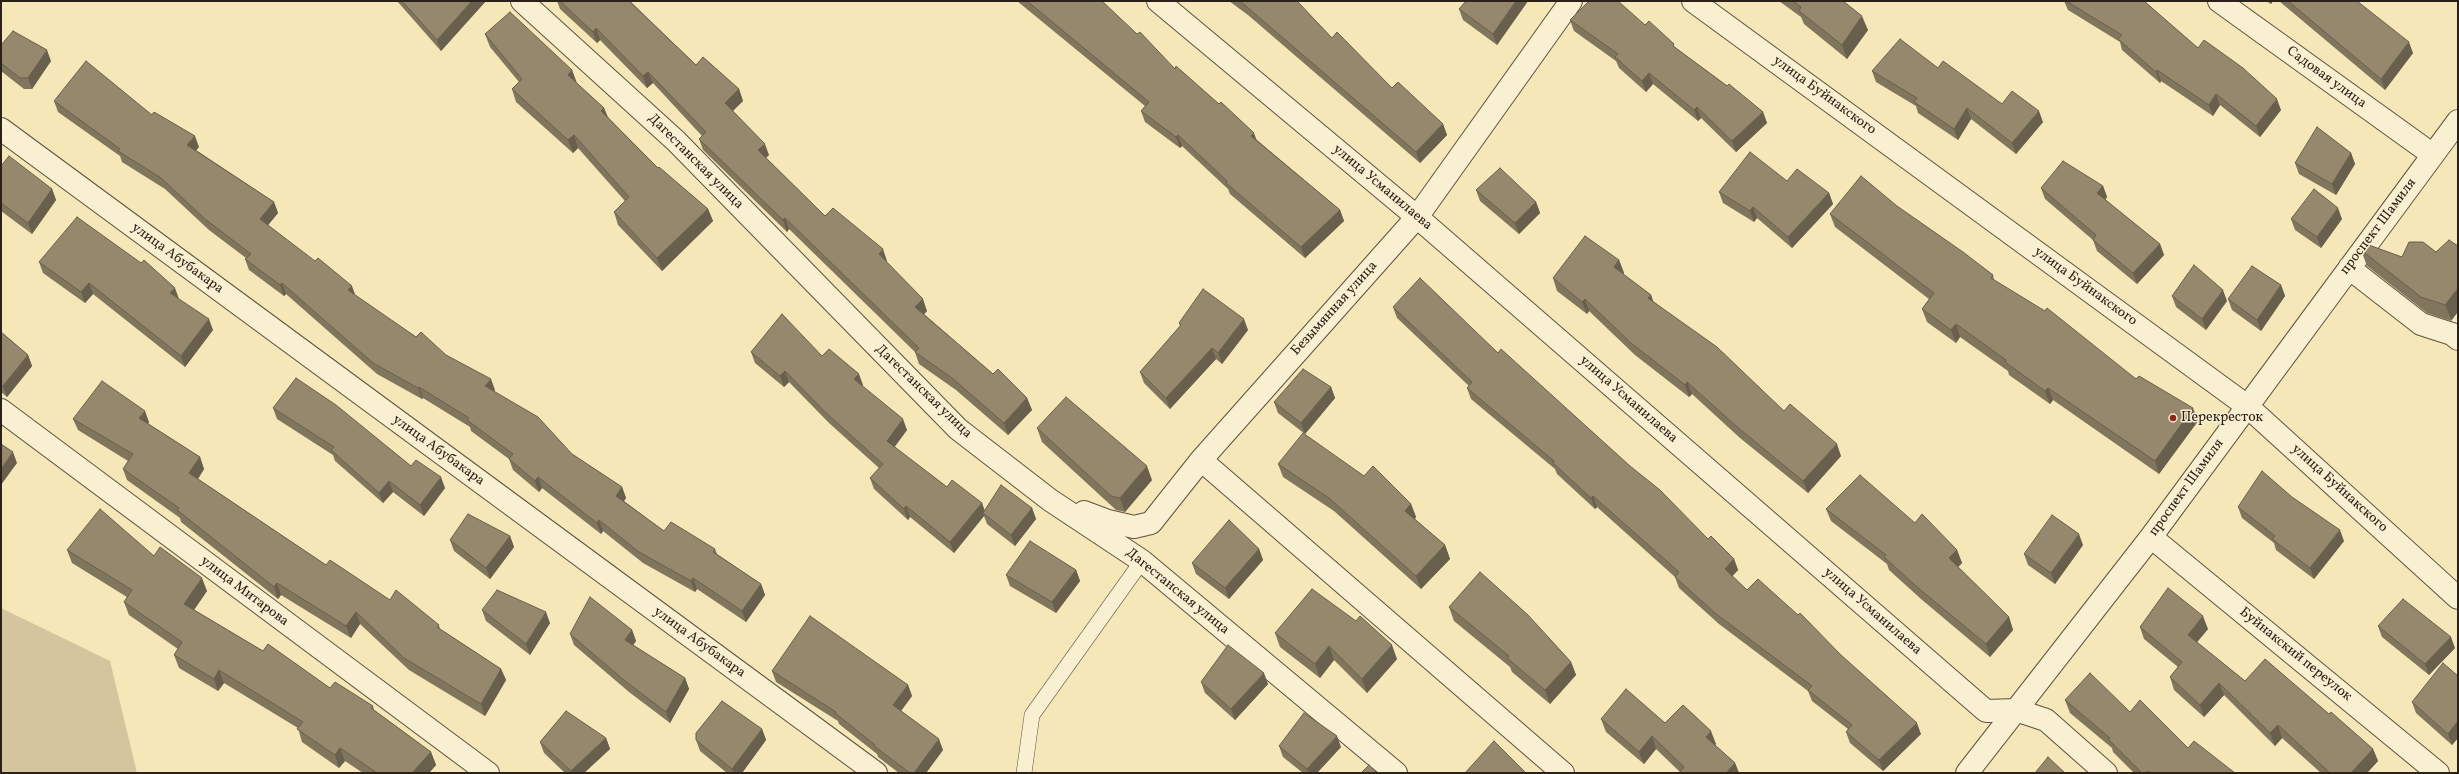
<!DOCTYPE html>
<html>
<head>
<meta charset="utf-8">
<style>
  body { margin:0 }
  #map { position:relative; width:2459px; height:774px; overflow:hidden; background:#f6e7b8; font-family:Vollkorn,serif }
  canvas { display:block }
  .frame { position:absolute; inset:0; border:2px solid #2c2119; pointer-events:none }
</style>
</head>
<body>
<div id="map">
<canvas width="2459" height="774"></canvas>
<div class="frame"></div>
</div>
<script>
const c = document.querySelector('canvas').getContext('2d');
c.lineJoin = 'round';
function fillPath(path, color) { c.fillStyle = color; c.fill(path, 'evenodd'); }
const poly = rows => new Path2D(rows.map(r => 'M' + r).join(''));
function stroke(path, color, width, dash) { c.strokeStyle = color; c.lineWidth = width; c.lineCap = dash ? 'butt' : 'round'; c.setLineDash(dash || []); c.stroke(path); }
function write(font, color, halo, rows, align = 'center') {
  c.font = font + ' Vollkorn,serif'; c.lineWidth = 3; c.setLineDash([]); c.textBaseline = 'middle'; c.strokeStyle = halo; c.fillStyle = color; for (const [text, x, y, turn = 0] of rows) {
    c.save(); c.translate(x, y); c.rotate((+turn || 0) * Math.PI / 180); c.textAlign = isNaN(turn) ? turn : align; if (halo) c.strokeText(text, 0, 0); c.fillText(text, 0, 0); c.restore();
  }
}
fillPath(poly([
  [1,608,110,661,137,773,1,773]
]), '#d4c59d');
const service = poly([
  [1024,773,1032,715,1142,561]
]);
const minor = poly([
  [522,1,676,141,958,429,1050,500,1142,561,1396,773],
  [1158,1,1417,217,1986,711,2016,710,2046,720,2106,773],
  [1693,1,2247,406,2458,598],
  [2219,1,2433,155],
  [1,129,876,773],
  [2349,268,2421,324,2452,334,2458,339],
  [1,410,488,773],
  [1201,460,1563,773],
  [1084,512,1108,521,1134,527,1151,523,1201,460,1417,217,1571,1],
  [2151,537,2438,773],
  [1967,773,2151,537,2458,121]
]);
stroke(service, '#5e5241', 16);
stroke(minor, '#5e5241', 24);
stroke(service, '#f9efd1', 15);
stroke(minor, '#f9efd1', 22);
fillPath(poly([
  [397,1,486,1,441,51],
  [557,1,630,1,696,65,739,89,743,101,733,111,769,155,766,158,825,216,887,261,886,262,927,311,924,314,993,374,1027,398,1032,410,1008,435,956,390,919,364,915,352,789,229,787,232,703,150,699,139,702,136,653,83,647,88,600,40,597,43,560,9],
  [1017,1,1091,1,1137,34,1175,69,1257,140,1340,210,1344,221,1305,258,1230,194,1228,189,1182,146,1180,148,1145,122,1141,111,1145,106],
  [1229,1,1297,1,1332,38,1392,88,1443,124,1447,135,1420,163,1248,15],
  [1528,1,1497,45,1463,20,1459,9],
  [1779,1,1843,1,1868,30,1847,59,1804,24,1801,17],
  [2064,1,2144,1,2198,48,2281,110,2260,137,2220,105,2213,116,2161,81,2160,83,2122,50,2120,42,2068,10],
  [2266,1,2273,1,2271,4],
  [2279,1,2357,1,2413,53,2385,90],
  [1570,20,1645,25,1676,48,1763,112,1767,123,1736,152,1701,118,1698,121,1653,84,1646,92,1619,68,1616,61,1574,31],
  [485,34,572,70,576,83,604,108,608,117,658,168,708,209,713,221,662,271,618,225,614,212,625,201,578,148,573,153,516,102,512,89,519,82,490,47],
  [1,45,51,61,32,89,24,89,1,71],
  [1938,68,2002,104,2043,122,2016,154,1971,119,1958,140,1918,113,1916,106,1876,82,1872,71],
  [54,101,152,115,199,147,196,150,274,202,278,213,268,225,355,296,416,337,446,355,495,390,493,391,572,454,622,487,626,498,624,501,664,531,715,549,717,554,761,584,765,595,746,622,697,589,695,592,643,563,603,531,601,534,542,488,539,492,513,470,509,459,471,431,470,427,423,398,422,399,377,374,286,294,284,296,249,270,245,259,246,258,209,230,165,189,122,162,120,156,58,112],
  [2351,153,2355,164,2336,195,2299,174,2295,163],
  [1,166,52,189,56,200,32,234,1,211],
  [1787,181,1829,193,1833,204,1792,248,1757,218,1754,222,1723,203,1719,192],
  [2103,186,2107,197,2105,200,2160,244,2164,255,2137,284,2097,251,2093,240,2045,199,2041,188],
  [1476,190,1536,202,1540,213,1519,234,1480,201],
  [1897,206,1993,275,1994,280,2136,379,2198,421,2159,474,2053,400,2050,404,2009,375,2008,371,1960,337,1956,343,1927,322,1922,309,1929,299,1835,227,1830,214],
  [2291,219,2342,219,2321,248,2295,230],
  [2423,242,2451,321,2427,313,2367,266,2361,250,2402,257],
  [1619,260,1624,273,1623,274,1651,295,1653,301,1784,411,1841,456,1808,493,1740,438,1692,394,1689,397,1635,355,1589,311,1587,314,1557,291,1553,278],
  [39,262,179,299,213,330,185,367,93,294,85,303,43,273],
  [2281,285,2285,296,2261,331,2232,310,2228,299],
  [2172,296,2227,301,2206,330,2176,307],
  [1393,307,1498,353,1708,539,1734,559,1738,570,1732,576,1747,590,1841,655,1921,734,1883,771,1850,743,1846,732,1848,729,1812,701,1808,691,1719,624,1679,588,1675,577,1597,507,1595,509,1557,474,1555,469,1471,399,1467,388,1469,386,1397,318],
  [1179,323,1248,330,1222,364,1216,359,1170,409,1144,383,1140,372,1180,326],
  [1,332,28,355,32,366,7,397,1,392],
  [751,352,822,356,863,385,862,386,907,430,894,447,947,487,982,503,984,510,1032,508,1036,519,1015,546,987,524,984,516,954,553,910,517,908,520,874,489,870,478,879,468,829,423,789,382,784,387,755,363],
  [1331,387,1335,398,1305,434,1278,413,1274,402],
  [273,408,411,466,445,488,424,516,393,492,383,503,335,461,333,455,277,419],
  [73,419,149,422,148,424,200,457,204,469,198,479,326,565,390,600,439,625,440,629,501,669,506,680,485,716,409,670,360,624,351,638,281,595,278,599,181,522,180,518,127,480,123,469,128,461,78,430],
  [1037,428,1152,480,1125,512,1116,510,1042,442],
  [1278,464,1364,476,1411,504,1416,517,1415,519,1445,545,1450,559,1421,589,1334,511,1283,477],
  [2238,507,2344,541,2314,579,2276,550,2274,543,2242,518],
  [1826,509,1915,523,1957,550,1962,563,1958,567,2009,617,2013,630,1990,657,1921,599,1889,570,1887,564,1831,521],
  [510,536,514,547,490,579,454,551,450,540],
  [2083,545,2055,584,2028,565,2024,554],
  [1259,549,1263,560,1229,599,1196,574,1192,563],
  [67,550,154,556,207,591,194,610,263,651,330,688,373,706,374,710,431,752,436,765,429,773,363,773,345,761,339,768,302,742,298,728,224,683,218,691,179,668,174,655,178,649,129,615,124,602,127,597,72,563],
  [1076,570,1080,581,1056,613,1010,586,1006,575],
  [1449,607,1571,662,1576,675,1550,704,1512,672,1510,667,1454,621],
  [482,610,550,623,530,655,486,621],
  [2378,626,2455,648,2429,675,2382,637],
  [2140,627,2208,629,2197,642,2245,681,2329,714,2373,749,2378,761,2367,773,2321,773,2282,738,2275,746,2224,695,2204,717,2174,690,2170,677,2178,667,2144,639],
  [632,630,636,641,633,645,685,678,689,689,670,723,629,692,574,645,570,634],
  [1275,633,1397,659,1367,693,1334,660,1320,678,1280,647],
  [772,671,908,685,912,696,901,711,943,750,926,773,899,773,878,757,877,754,839,724,838,721,776,682],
  [2458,676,2458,738,2452,745,2416,713,2412,702],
  [1201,682,1268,684,1235,720,1205,693],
  [2065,700,2130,712,2188,748,2235,773,2134,773,2113,752,2112,748,2070,713],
  [1601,719,1665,723,1716,744,1715,745,1735,763,1739,773,1679,773,1680,772,1656,749,1644,764,1606,732],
  [762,729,766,740,742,773,727,773,700,751,696,740],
  [606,738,610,749,584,773,565,773,544,753,540,742],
  [1279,746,1341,747,1317,773,1303,773,1283,757]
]), '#80755d');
fillPath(poly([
  [472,1,486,1,441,51,437,40],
  [1516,1,1528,1,1497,45,1493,34],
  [2269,1,2273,1,2271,4],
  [1862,16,1868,30,1847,59,1842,45],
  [596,28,600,40,597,43,593,32],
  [2409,42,2413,53,2385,90,2381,79],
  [47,50,51,61,32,89,28,78],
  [572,70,577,83,568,75],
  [2157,70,2161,81,2160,83,2156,72],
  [648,72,653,83,647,88,643,76],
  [1649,73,1653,84,1646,92,1642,81],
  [739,89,743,101,729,114,725,103],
  [2216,94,2220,105,2213,116,2209,105],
  [2277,99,2281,110,2260,137,2256,126],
  [1697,107,1701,118,1698,121,1694,110],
  [604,108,609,121,601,111],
  [1967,108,1971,119,1958,140,1954,129],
  [2039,111,2043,122,2016,154,2012,143],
  [1763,112,1767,123,1736,152,1732,141],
  [1443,124,1447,135,1420,163,1416,152],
  [1254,133,1258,144,1251,136],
  [574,135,578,148,573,153,568,140],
  [1178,135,1182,146,1180,148,1176,137],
  [195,136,199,147,191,156,187,145],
  [765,144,769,155,762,161,758,150],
  [2351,153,2355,164,2336,195,2332,184],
  [2103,186,2107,197,2101,204,2097,193],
  [52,189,56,200,32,234,28,223],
  [1829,193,1833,204,1792,248,1788,237],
  [274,202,278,213,264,230,260,219],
  [1536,202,1540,213,1519,234,1515,223],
  [1753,207,1757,218,1754,222,1750,211],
  [2338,208,2342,219,2321,248,2317,237],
  [708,209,713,221,662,271,657,258],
  [1340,210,1344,221,1305,258,1301,247],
  [785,218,789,229,787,232,783,220],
  [2160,244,2164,255,2137,284,2133,273],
  [883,249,887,261,883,266,879,254],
  [1619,260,1624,273,1618,279,1614,267],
  [89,283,93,294,85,303,81,292],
  [282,283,286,294,284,296,280,285],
  [2281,285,2285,296,2261,331,2257,320],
  [352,286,356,297,348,290],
  [175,288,179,299,170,293],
  [2458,288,2458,312,2451,321,2445,305],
  [2223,290,2227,301,2206,330,2202,319],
  [1651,295,1655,307,1648,298],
  [923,299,927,311,920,318,915,307],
  [1585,299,1589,311,1587,314,1582,302],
  [209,319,213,330,185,367,181,356],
  [1244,319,1248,330,1222,364,1218,353],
  [1956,324,1960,337,1956,343,1951,330],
  [1212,348,1216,359,1170,409,1166,398],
  [28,355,32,366,7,397,3,386],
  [785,371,789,382,784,387,780,376],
  [859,374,863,385,858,390,854,379],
  [491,379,495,390,489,397,485,386],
  [1687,382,1692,394,1689,397,1685,385],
  [419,387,423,398,422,399,418,388],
  [1331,387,1335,398,1305,434,1301,423],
  [2048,388,2053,400,2050,404,2045,391],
  [1027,398,1032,410,1008,435,1004,423],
  [2193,408,2198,421,2159,474,2155,461],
  [145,411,149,422,143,430,139,418],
  [903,419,907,430,891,452,887,441],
  [1837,444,1841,456,1808,493,1803,481],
  [13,452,17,463,1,485,1,469],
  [200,457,204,469,194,485,189,473],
  [1147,466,1152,480,1125,512,1120,498],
  [441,477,445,488,424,516,420,505],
  [538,477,542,488,539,492,535,481],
  [389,481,393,492,383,503,379,493],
  [622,487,626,498,620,507,616,496],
  [1593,496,1597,507,1595,509,1591,498],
  [982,503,986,514,983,513,984,516,954,553,950,542],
  [1411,504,1416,517,1410,524,1405,511],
  [906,506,910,517,908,520,904,509],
  [1032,508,1036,519,1015,546,1011,535],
  [599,520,603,531,601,534,597,523],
  [2340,530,2344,541,2314,579,2310,568],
  [2079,534,2083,545,2055,584,2051,573],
  [510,536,514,547,490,579,486,568],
  [1445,545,1450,559,1421,589,1416,576],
  [1259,549,1263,560,1229,599,1225,588],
  [1957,550,1962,563,1954,571,1949,558],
  [1734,559,1738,570,1729,580,1725,569],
  [1076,570,1080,581,1056,613,1052,602],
  [202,578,207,591,189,617,184,604],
  [693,578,697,589,695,592,691,581],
  [277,583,281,595,278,599,274,587],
  [761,584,765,595,746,622,742,611],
  [356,612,360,624,351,638,346,626],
  [546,612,550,623,530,655,526,644],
  [2203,616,2208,629,2193,647,2188,635],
  [2009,617,2013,630,1990,657,1986,644],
  [632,630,636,641,629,651,625,640],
  [2451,637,2455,648,2429,675,2425,664],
  [1392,645,1397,659,1367,693,1362,679],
  [1329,646,1334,660,1320,678,1315,664],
  [1571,662,1576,675,1550,704,1545,690],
  [501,669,506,680,485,716,481,704],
  [219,670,224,683,218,691,214,679],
  [1264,673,1268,684,1235,720,1231,709],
  [685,678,689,689,670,723,666,712],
  [2219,683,2224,695,2204,717,2200,705],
  [908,685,912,696,897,716,893,705],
  [2458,721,2458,738,2452,745,2448,734],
  [1917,723,1921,734,1883,771,1879,760],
  [2278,725,2282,738,2275,746,2270,733],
  [762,729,766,740,742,773,734,773,732,769],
  [1711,731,1716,744,1710,750,1706,737],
  [1337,736,1341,747,1317,773,1309,773,1307,769],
  [1652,736,1656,749,1644,764,1639,752],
  [606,738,610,749,584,773,571,773,571,771],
  [939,739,943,750,926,773,914,773],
  [340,748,345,761,339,768,335,755],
  [2373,749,2378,761,2367,773,2351,773],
  [431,752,436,765,429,773,412,773],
  [1735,763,1739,773,1727,773,1727,772]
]), '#685f4c');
const building = poly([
  [402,1,472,1,437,40,402,1],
  [560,1,629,1,696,65,703,57,739,89,725,103,765,144,758,150,825,216,833,208,883,249,879,254,923,299,915,307,993,374,998,369,1027,398,1004,423,952,378,915,352,919,348,785,218,783,220,699,139,706,132,648,72,643,76,596,28,593,32,560,1],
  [1027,1,1091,1,1092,2,1092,1,1102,1,1137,34,1140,32,1175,69,1176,66,1219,104,1221,102,1254,133,1251,136,1340,210,1301,247,1226,183,1227,181,1178,135,1176,137,1141,111,1149,102,1027,1],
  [1240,1,1297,1,1332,38,1337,32,1392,88,1398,82,1443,124,1416,152,1240,1],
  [1466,1,1516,1,1493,34,1459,9,1466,1],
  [1589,1,1618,1,1645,25,1649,21,1674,44,1673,46,1727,86,1729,84,1763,112,1732,141,1697,107,1694,110,1649,73,1642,81,1615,57,1618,54,1570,20,1589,1],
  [1793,1,1843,1,1862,16,1842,45,1799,11,1801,7,1793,1],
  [2066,1,2144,1,2198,48,2204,40,2243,68,2277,99,2256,126,2216,94,2209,105,2157,70,2156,72,2118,39,2122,35,2066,1],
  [2288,1,2357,1,2409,42,2381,79,2288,1],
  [510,12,572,70,568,75,604,108,601,111,658,168,659,167,708,209,657,258,614,212,629,197,574,135,568,140,512,89,522,79,485,34,510,12],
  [13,31,47,50,28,78,20,78,1,63,1,45,13,31],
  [1900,39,1938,68,1943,61,2002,104,2012,91,2039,111,2012,143,1967,108,1954,129,1914,102,1917,98,1872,71,1900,39],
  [86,61,152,115,154,112,195,136,187,145,274,202,260,219,315,261,318,258,352,286,348,290,416,337,421,332,446,355,491,379,485,386,538,417,572,454,622,487,616,496,664,531,671,522,715,549,713,552,761,584,742,611,693,578,691,581,639,552,599,520,597,523,538,477,535,481,509,459,513,454,467,420,469,418,419,387,418,388,373,363,282,283,280,285,245,259,251,254,205,219,161,178,118,151,120,149,54,101,86,61],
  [2317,127,2351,153,2332,184,2295,163,2317,127],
  [1750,152,1787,181,1797,169,1829,193,1788,237,1753,207,1750,211,1719,192,1750,152],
  [9,156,52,189,28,223,1,203,1,166,9,156],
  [2063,161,2103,186,2097,193,2160,244,2133,273,2093,240,2096,235,2041,188,2063,161],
  [1500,168,1536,202,1515,223,1476,190,1500,168],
  [1861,176,1897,206,1963,252,1993,275,1991,278,2045,311,2047,308,2136,379,2139,376,2193,408,2155,461,2048,388,2045,391,2005,362,2006,360,1956,324,1951,330,1922,309,1934,293,1830,214,1861,176],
  [2314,189,2338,208,2317,237,2291,219,2314,189],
  [77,217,141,263,144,260,175,288,170,293,209,319,181,356,89,283,81,292,39,262,77,217],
  [1585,236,1619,260,1614,267,1651,295,1648,298,1717,347,1784,411,1790,404,1837,444,1803,481,1736,426,1687,382,1685,385,1631,343,1585,299,1582,302,1553,278,1585,236],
  [2449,240,2458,246,2458,288,2445,305,2421,297,2361,250,2366,244,2402,257,2409,242,2423,242,2436,252,2449,240],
  [2194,265,2223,290,2202,319,2172,296,2194,265],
  [2252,266,2281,285,2257,320,2228,299,2252,266],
  [1420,278,1498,353,1501,349,1630,466,1660,490,1708,539,1711,536,1734,559,1725,569,1747,590,1758,579,1798,615,1800,613,1841,655,1917,723,1879,760,1846,732,1852,725,1808,690,1812,686,1715,613,1675,577,1679,572,1593,496,1591,498,1553,463,1554,461,1467,388,1472,382,1393,307,1420,278],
  [1203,289,1244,319,1218,353,1212,348,1166,398,1140,372,1181,325,1179,323,1203,289],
  [782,314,822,356,829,349,859,374,854,379,903,419,887,441,947,487,952,480,982,503,950,542,906,506,904,509,870,478,883,464,825,412,785,371,780,376,751,352,782,314],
  [1,332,28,355,3,386,1,384,1,332],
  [1303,369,1331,387,1301,423,1274,402,1303,369],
  [296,378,336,405,411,466,416,460,441,477,420,505,389,481,379,493,331,450,334,447,273,408,296,378],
  [102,381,145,411,139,418,200,457,189,473,326,565,330,560,390,600,396,590,439,625,437,627,501,669,481,704,404,658,356,612,346,626,277,583,274,587,177,510,179,508,123,469,133,454,73,419,102,381],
  [1066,397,1147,466,1120,498,1111,496,1037,428,1066,397],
  [1303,433,1364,476,1373,466,1411,504,1405,511,1445,545,1416,576,1329,498,1278,464,1303,433],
  [1,444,13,452,1,469,1,444],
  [2262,471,2292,497,2340,530,2310,568,2272,539,2275,536,2238,507,2262,471],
  [1860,475,1915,523,1922,514,1957,550,1949,558,2009,617,1986,644,1917,587,1884,557,1886,555,1826,509,1860,475],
  [1001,485,1032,508,1011,535,983,513,1001,485],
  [100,509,154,556,160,547,202,578,184,604,263,651,268,644,330,688,335,682,373,706,371,708,431,752,412,773,377,773,340,748,335,755,297,729,303,722,219,670,214,679,174,655,182,642,124,602,132,590,67,550,100,509],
  [468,514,510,536,486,568,450,540,468,514],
  [2052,515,2079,534,2051,573,2024,554,2052,515],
  [1229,520,1259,549,1225,588,1192,563,1229,520],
  [1030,541,1076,570,1052,602,1006,575,1030,541],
  [1480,572,1528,615,1571,662,1545,690,1507,658,1509,656,1449,607,1480,572],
  [2168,588,2203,616,2188,635,2245,681,2265,659,2329,714,2331,712,2373,749,2351,773,2330,773,2278,725,2270,733,2219,683,2200,705,2170,677,2182,662,2140,627,2168,588],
  [1312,589,1356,621,1360,616,1392,645,1362,679,1329,646,1315,664,1275,633,1312,589],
  [497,590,546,612,526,644,482,610,497,590],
  [590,597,632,630,625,640,685,678,666,712,625,681,570,634,590,597],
  [2403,599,2451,637,2425,664,2378,626,2403,599],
  [810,616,908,685,893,705,939,739,914,773,910,773,874,746,875,745,835,713,836,712,772,671,810,616],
  [1228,645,1264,673,1231,709,1201,682,1228,645],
  [2443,663,2458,676,2458,721,2448,734,2412,702,2443,663],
  [2090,673,2130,712,2140,700,2188,748,2194,741,2235,773,2151,773,2148,771,2147,773,2142,773,2108,739,2110,738,2065,700,2090,673],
  [1626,689,1665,723,1683,705,1711,731,1706,737,1735,763,1727,772,1728,773,1679,773,1684,767,1652,736,1639,752,1601,719,1626,689],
  [722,701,762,729,732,769,696,740,696,733,722,701],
  [566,711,606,738,571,771,540,742,566,711],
  [1304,713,1337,736,1307,769,1279,746,1304,713],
  [1494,741,1526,773,1465,773,1494,741],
  [2048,757,2065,773,2035,773,2048,757],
  [1369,765,1377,773,1361,773,1369,765]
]);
fillPath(building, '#95886c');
stroke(building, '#685f4c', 1);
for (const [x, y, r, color] of [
  [2173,418,4,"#8f2418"]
]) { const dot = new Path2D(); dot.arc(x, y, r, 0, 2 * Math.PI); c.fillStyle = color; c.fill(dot); stroke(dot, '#f9efd1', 1.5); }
write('14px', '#2c2119', '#f9efd1', [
  ["Садовая улица",2326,78,36],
  ["улица Буйнакского",1824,96,36],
  ["Дагестанская улица",695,162,45],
  ["улица Усманилаева",1382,188,40],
  ["проспект Шамиля",2379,227,-53],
  ["улица Абубакара",177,259,36],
  ["улица Буйнакского",2085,287,36],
  ["Безымянная улица",1335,309,-48],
  ["Дагестанская улица",923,392,44],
  ["улица Усманилаева",1628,400,41],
  ["улица Абубакара",438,451,36],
  ["проспект Шамиля",2187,488,-54],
  ["улица Буйнакского",2339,489,42],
  ["улица Митарова",244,592,37],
  ["Дагестанская улица",1177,592,39],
  ["улица Усманилаева",1872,612,41],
  ["улица Абубакара",699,643,36],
  ["Буйнакский переулок",2295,655,39]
]);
write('14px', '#2c2119', '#f9efd1', [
  ["Перекресток",2181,418]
], 'left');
</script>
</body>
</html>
